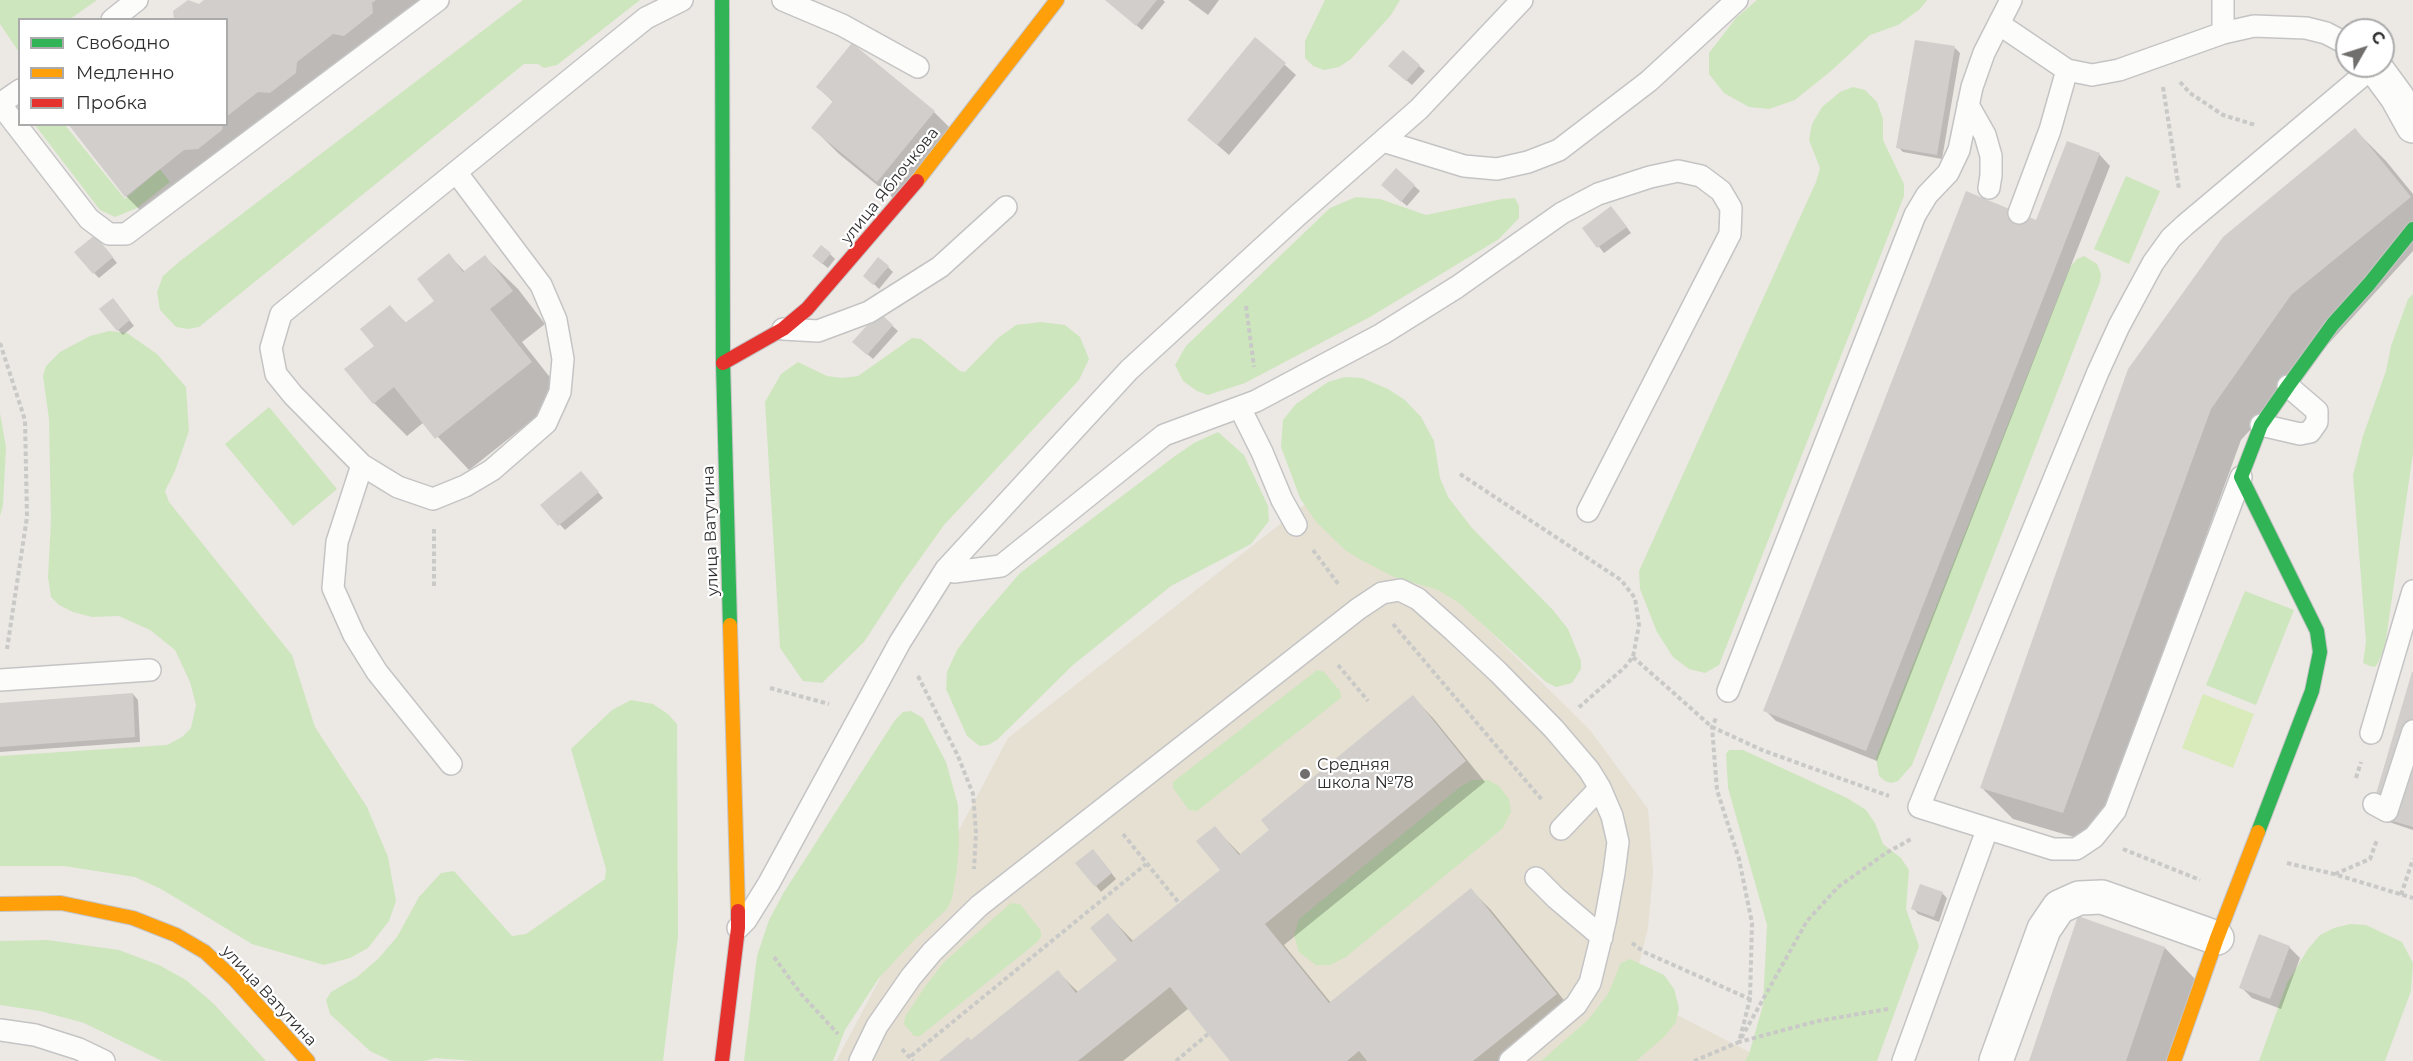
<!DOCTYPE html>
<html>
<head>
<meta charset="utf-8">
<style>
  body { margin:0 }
  #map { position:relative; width:2413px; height:1061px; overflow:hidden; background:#ece8e4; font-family:Montserrat,sans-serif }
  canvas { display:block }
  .legend { position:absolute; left:18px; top:18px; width:210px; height:108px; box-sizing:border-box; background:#fff; border:2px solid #ababab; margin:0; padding:8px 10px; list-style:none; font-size:18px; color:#2e2e2e }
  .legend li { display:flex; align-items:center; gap:12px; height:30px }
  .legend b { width:30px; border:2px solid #ababab }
  .north { position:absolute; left:2335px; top:18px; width:60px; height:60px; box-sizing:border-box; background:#fff; border:2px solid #ababab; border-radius:50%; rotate:51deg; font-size:16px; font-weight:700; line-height:24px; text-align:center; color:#2e2e2e }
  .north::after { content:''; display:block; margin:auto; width:21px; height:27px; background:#706f6e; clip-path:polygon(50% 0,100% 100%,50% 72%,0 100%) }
</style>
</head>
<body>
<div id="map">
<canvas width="2413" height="1061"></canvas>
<ul class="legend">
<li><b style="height:8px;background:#30b455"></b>Свободно</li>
<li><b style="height:8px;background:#ff9f0a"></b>Медленно</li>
<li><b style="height:8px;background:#e5322d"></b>Пробка</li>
</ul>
<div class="north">С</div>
</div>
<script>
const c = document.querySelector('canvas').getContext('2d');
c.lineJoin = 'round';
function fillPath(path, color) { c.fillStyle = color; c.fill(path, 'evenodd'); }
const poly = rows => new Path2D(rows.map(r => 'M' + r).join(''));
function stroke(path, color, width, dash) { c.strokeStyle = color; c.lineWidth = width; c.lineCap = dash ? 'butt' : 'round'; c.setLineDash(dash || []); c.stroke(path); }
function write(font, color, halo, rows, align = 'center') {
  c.font = font + ' Montserrat,sans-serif'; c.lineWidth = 4.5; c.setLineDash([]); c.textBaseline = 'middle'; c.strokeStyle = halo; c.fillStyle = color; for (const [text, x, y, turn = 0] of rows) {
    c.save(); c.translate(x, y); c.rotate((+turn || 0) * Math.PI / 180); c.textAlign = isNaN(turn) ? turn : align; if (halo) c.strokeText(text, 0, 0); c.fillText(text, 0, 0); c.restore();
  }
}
fillPath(poly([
  [1336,480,1590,730,1648,809,1653,872,1648,928,1632,992,1767,1061,836,1061,1008,738]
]), '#e6e0d3');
fillPath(poly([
  [0,0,97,0,70,19,20,20,19,52,0,24],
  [523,0,640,0,557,65,544,68,538,64,524,64,199,327,188,329,176,327,160,310,157,292,163,276,180,261],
  [1325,0,1400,0,1391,15,1351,59,1339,67,1324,70,1313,66,1305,58,1305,41],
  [1757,0,1927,0,1920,9,1898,25,1870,35,1831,71,1795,100,1769,109,1749,107,1724,93,1709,74,1709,53,1736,18],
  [1853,87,1865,90,1877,102,1883,119,1883,140,1904,184,1904,196,1719,665,1705,673,1689,669,1673,657,1657,632,1640,589,1639,571,1816,182,1820,168,1809,140,1812,124,1822,107,1840,92],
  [35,125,65,125,125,199,160,169,170,182,137,208,115,217,100,210],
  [2126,176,2160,191,2129,264,2094,249],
  [1356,197,1380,199,1426,215,1502,199,1515,198,1519,206,1519,218,1499,239,1370,317,1245,383,1208,395,1197,391,1183,381,1175,365,1186,346,1330,208],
  [2084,256,2097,264,2101,274,2100,282,1912,765,1898,781,1891,783,1885,781,1879,776,1876,758,2070,267,2077,259],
  [2413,294,2413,453,2385,646,2378,663,2375,667,2370,666,2363,663,2366,642,2353,475,2363,436,2386,371,2391,346,2408,299],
  [1041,322,1065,325,1080,337,1089,359,1079,380,944,525,902,584,864,642,822,683,803,681,780,648,765,402,781,374,798,362,827,376,842,378,858,376,912,338,921,339,960,371,965,372,998,338,1016,325],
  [109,331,127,333,157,354,186,387,189,431,175,471,165,491,169,502,292,655,315,727,367,807,388,857,396,901,389,921,368,948,350,958,324,965,252,944,161,889,135,877,64,866,0,866,0,756,167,745,182,737,191,728,196,705,190,682,175,650,150,630,119,616,92,617,73,612,59,605,51,597,48,577,51,520,49,419,43,376,46,366,60,352,90,336],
  [1345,377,1362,378,1388,389,1405,400,1421,417,1434,441,1440,478,1448,497,1472,528,1553,610,1568,629,1581,661,1581,669,1572,683,1556,687,1546,682,1459,603,1438,590,1394,577,1361,560,1345,550,1316,522,1300,498,1281,447,1283,420,1296,404,1328,382],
  [269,407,337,489,293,526,225,444],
  [0,413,6,447,3,505,0,516],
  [1218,432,1244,455,1268,506,1269,521,1251,544,1171,586,1073,665,997,740,988,745,980,746,967,736,946,689,947,672,957,650,977,623,1020,573,1175,456,1194,443],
  [2245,591,2294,610,2256,705,2206,685],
  [1317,670,1324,672,1340,691,1341,698,1197,811,1189,810,1173,788,1173,782],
  [631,700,653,704,668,714,677,724,678,936,663,1061,475,1061,435,1058,426,1061,391,1061,370,1051,330,1014,326,1000,331,992,357,977,378,959,397,937,419,897,441,873,454,871,512,936,526,934,605,879,606,869,571,749,612,710],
  [911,711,923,718,946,762,958,805,959,842,957,869,952,899,947,909,915,939,879,978,845,1030,833,1061,744,1061,757,956,769,920,784,892,895,720,903,712],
  [1729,750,1743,750,1847,798,1866,810,1875,823,1883,844,1901,858,1909,870,1906,909,1919,946,1877,1061,1745,1061,1749,1054,1763,1005,1767,925,1728,788,1726,754],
  [1472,780,1488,780,1499,786,1509,799,1511,812,1503,828,1346,957,1330,965,1316,965,1299,952,1294,935,1299,919,1460,787],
  [1011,903,1020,904,1041,931,1041,937,1036,943,920,1036,914,1036,904,1024,905,1017,924,988,944,962],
  [2350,924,2366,925,2402,942,2413,963,2411,991,2385,1061,2259,1061,2287,983,2308,949,2320,935,2334,928],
  [47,940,119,950,159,965,186,980,213,1003,266,1061,162,1061,84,1023,40,1011,0,1005,0,941],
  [1630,959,1664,975,1674,989,1679,1008,1676,1022,1664,1037,1636,1061,1541,1061,1588,1020,1608,994,1621,963]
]), '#cee6be');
fillPath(poly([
  [2203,694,2254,714,2233,768,2182,748]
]), '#d9eabb');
fillPath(poly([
  [207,0,436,0,250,145,248,156,224,175,211,176,152,222,126,196,70,124,226,124,226,20,199,6],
  [1107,0,1163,0,1165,2,1142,30],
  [1188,0,1219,0,1208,15],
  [1256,39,1296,75,1229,155,1200,130],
  [1955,48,1960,53,1942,159,1903,152,1898,147],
  [1403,52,1425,71,1412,85,1395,71],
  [818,87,934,112,960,138,904,207,839,154,813,128,834,103],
  [2355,130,2386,161,2413,194,2413,251,2241,440,2094,843,2013,819,1982,788],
  [2099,154,2110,166,1877,761,1776,721,1765,710,2037,221],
  [1396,170,1420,191,1407,206,1388,190],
  [1616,213,1631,233,1604,253,1584,228],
  [100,242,117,263,99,278,94,273],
  [830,254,835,259,828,268,819,261],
  [449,255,465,272,485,257,518,289,545,324,522,342,564,395,469,470,424,422,407,436,374,403,376,346,390,307,407,324,436,301],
  [888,267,893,272,879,289,865,275],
  [118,305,134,326,123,335,118,330],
  [879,314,898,331,873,359,859,347],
  [586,478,603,498,565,530,542,505],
  [2413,675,2413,830,2377,818,2372,813],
  [133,694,138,700,140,742,0,752,0,705],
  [1413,697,1433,718,1485,782,1284,945,1331,1003,1471,890,1491,910,1576,1015,1518,1061,1232,1061,1189,1008,1123,1061,941,1061,972,1042,1058,972,1079,993,1119,960,1108,915,1134,942,1222,870,1215,828,1241,855,1271,830],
  [1098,856,1116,879,1101,892,1096,886],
  [1942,893,1947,898,1939,922,1918,914,1913,908],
  [2289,947,2300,958,2281,1009,2252,998,2241,987],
  [2165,948,2195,979,2167,1061,2031,1061]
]), '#0003');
fillPath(poly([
  [188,0,199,4,204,0,376,0,372,3,373,13,344,36,333,34,297,62,296,73,270,93,258,92,226,117,226,20,174,20,173,11],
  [1105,0,1157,0,1136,26],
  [1255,37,1286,63,1217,145,1187,120],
  [1915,40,1955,46,1937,155,1896,148],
  [852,43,935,111,877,182,811,128,833,101,816,87],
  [1403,50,1420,65,1406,81,1388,66],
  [68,124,223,124,222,130,198,149,184,150,125,197],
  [2355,128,2411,197,2291,295,2211,409,2063,813,1980,788,2128,369,2223,237],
  [2067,141,2100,153,1866,751,1763,711,1966,191,2036,220],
  [1396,168,1415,185,1401,202,1381,185],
  [1611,206,1627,227,1597,248,1582,228],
  [95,235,113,257,93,274,74,252],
  [821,245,831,253,822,264,812,256],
  [449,253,463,272,485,255,513,291,490,309,532,362,435,439,394,387,373,404,344,369,374,346,360,329,390,305,405,323,434,301,417,279],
  [878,257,889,266,873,285,863,276],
  [113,298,130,320,117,331,99,309],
  [879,312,893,325,867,355,852,342],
  [581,471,599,492,558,526,540,505],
  [2412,672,2413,672,2413,827,2370,814],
  [133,693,135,737,0,747,0,703],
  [1413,695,1466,761,1265,924,1329,1003,1471,888,1557,994,1473,1061,1367,1061,1359,1051,1347,1061,1230,1061,1170,987,1078,1061,939,1061,968,1037,971,1040,1058,970,1076,993,1117,960,1090,928,1108,913,1131,942,1220,870,1196,841,1215,826,1239,855,1269,830,1261,820],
  [1093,849,1112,873,1095,887,1075,863],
  [1920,884,1943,892,1934,917,1911,909],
  [2078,916,2165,947,2126,1061,2029,1061],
  [2259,934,2290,946,2270,999,2239,988]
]), '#d1cecb');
const lane = poly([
  [783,0,842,25,918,67],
  [112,20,137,0],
  [1999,24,2067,70,2092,75,2119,70,2223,33,2254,26,2306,28,2326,33,2347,44],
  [2223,33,2223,0],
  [0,104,89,219,109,234,126,234,438,0],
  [0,104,20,90],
  [1968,105,1985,135,1991,156,1991,175,1989,188],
  [1383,141,1464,166,1497,169,1528,162,1559,150,1649,81,1737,0],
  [456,172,541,285,556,320,563,359,560,392,546,423,492,470,465,486,433,499,398,487,362,465,293,395,276,374,271,348,281,314,646,18,682,0],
  [2019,213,2050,130,2067,70],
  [783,329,818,331,869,312,940,267,1006,207],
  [1240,408,1262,452,1282,500,1296,525],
  [2261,425,2300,434,2310,432,2317,422,2317,411,2288,386],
  [362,465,337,542,333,588,354,635,377,672,451,764],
  [2241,477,2115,811,2094,837,2076,849,2053,849,1919,807,2098,372,2119,326,2153,263,2171,238,2185,225,2374,66],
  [946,569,954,572,1001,566,1164,435,1256,401,1382,334,1457,287,1562,213,1598,194,1650,177,1678,171,1701,176,1721,191,1731,208,1730,234,1588,511],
  [0,680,150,670],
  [1728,691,1915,215,1927,195,1948,173,1959,150,1972,87,1984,53,2011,0],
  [2371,733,2413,591],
  [2374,804,2387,811,2413,731],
  [1561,829,1600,788],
  [1536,878,1556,898,1602,937],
  [738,928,746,920,769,883,900,642,946,569,1129,370,1297,216,1419,109,1522,0],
  [0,1030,35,1035,79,1049,104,1061],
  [860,1061,877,1026,911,977,932,952,979,906,1358,609,1382,593,1400,590,1418,599,1454,631,1498,672,1554,729,1589,770,1600,788,1612,816,1618,842,1614,873,1605,922,1590,983,1576,1005,1510,1061],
  [1903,1061,1987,830]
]);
const street = poly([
  [2375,67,2397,97,2413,126],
  [1996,1061,2044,929,2059,907,2079,898,2102,897,2217,938]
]);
const fast = poly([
  [722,0,723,363,730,625],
  [2258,832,2312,691,2320,652,2317,631,2241,477,2261,425,2288,386,2333,324,2369,284,2413,229]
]);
const slow = poly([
  [917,181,1057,0],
  [730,625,738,911],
  [0,904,61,903,133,918,176,935,205,952,235,980,308,1061],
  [2174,1061,2217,938,2258,832]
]);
const jam = poly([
  [723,363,783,329,807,309,917,181],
  [722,1061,738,928,738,911]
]);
stroke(lane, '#c5c4c5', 24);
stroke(street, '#c5c4c5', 36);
stroke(fast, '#c5c4c5', 16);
stroke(slow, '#c5c4c5', 16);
stroke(jam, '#c5c4c5', 16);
stroke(poly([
  [2180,82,2190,93,2223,115,2255,125],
  [2163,87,2179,189],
  [1246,306,1254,367],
  [0,343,25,420,27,517,7,649],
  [1460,474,1621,580,1635,598,1639,625,1633,657,1624,668,1577,709],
  [434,529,434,587],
  [1313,550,1339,585],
  [1393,624,1543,801],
  [1633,657,1712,727,1762,750,1889,796],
  [1338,665,1368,701],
  [918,676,958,756,973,794,976,832,974,869],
  [770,688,829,704],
  [2356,778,2361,762],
  [1123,834,1179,903],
  [2123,849,2200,880],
  [2287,863,2334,874,2413,898],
  [2335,874,2370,859,2377,840],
  [2401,895,2413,859],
  [1632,943,1644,952,1750,999],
  [774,957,801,994,838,1034],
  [1888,1009,1818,1021,1739,1042,1807,921,1838,887,1886,853,1913,838],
  [902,1049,913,1061],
  [911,1056,1146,864],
  [1176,1061,1208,1034],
  [1694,1061,1739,1042,1750,999,1752,923,1739,859,1717,790,1712,727,1716,718]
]), '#c9c9c8', 4, [4.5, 3]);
stroke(lane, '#fcfcfb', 21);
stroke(street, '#fcfcfb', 33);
stroke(fast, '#30b455', 14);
stroke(slow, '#ff9f0a', 14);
stroke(jam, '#e5322d', 14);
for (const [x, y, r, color] of [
  [1305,774,6,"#706f6e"]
]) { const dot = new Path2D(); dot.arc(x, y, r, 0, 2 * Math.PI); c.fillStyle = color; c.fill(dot); stroke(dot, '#fff', 2); }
write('16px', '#2e2e2e', '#fff', [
  ["улица Яблочкова",890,186,-51],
  ["улица Ватутина",711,531,-92],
  ["улица Ватутина",269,996,47]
]);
write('16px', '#2e2e2e', '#fff', [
  ["Средняя",1317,765],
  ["школа №78",1317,783]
], 'left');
</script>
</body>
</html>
